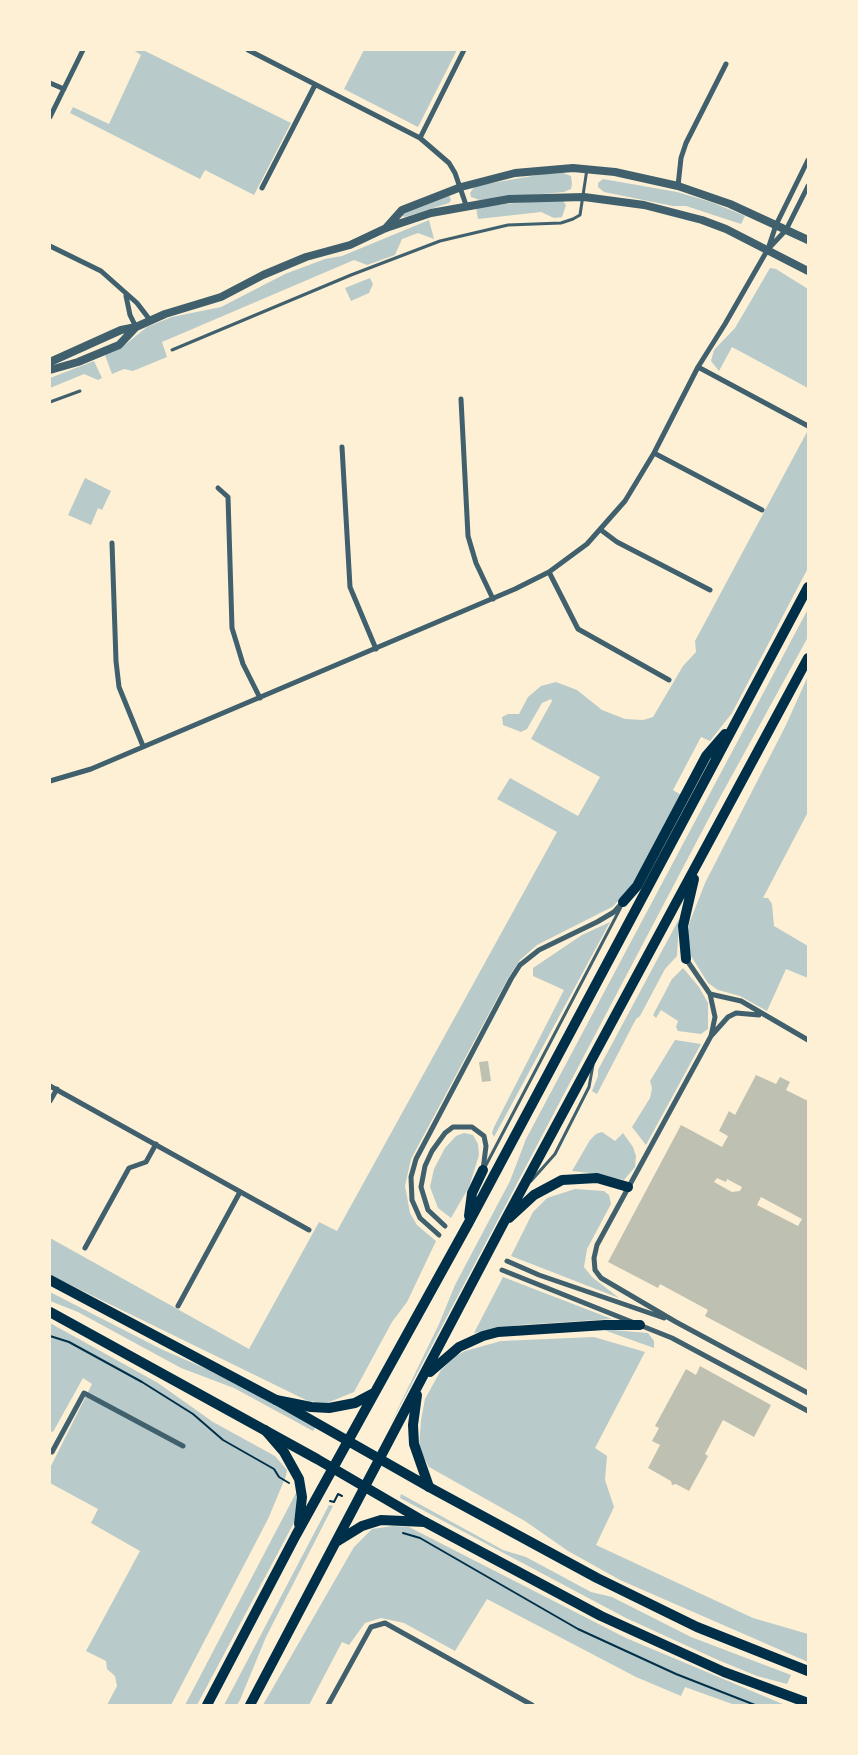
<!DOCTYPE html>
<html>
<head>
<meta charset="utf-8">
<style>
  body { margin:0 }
  #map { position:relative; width:858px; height:1755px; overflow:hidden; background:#fdf0d5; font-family:"Roboto Condensed",sans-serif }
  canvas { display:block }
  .frame { position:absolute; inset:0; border:51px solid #fdf0d5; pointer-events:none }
</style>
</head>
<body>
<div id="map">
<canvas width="858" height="1755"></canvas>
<div class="frame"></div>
</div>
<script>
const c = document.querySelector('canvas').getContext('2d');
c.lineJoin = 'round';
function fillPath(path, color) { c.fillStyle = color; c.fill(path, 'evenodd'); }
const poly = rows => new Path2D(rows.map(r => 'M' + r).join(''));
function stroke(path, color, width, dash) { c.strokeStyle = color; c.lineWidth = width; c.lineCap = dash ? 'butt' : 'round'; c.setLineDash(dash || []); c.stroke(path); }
fillPath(poly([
  [133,50,143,50,291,123,254,195,205,170,200,179,70,113,73,107,109,124,141,55],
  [364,50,457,50,418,127,344,89],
  [563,173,571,176,572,184,571,189,564,192,480,200,471,197,470,193,475,186,544,174],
  [603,179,677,192,711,202,745,216,741,224,686,206,673,206,604,192,598,187,598,183],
  [449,195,451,200,449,203,405,217,402,216,403,213],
  [545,200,563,201,566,205,562,217,554,218,541,212,478,219,476,207],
  [429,220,434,239,418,233,402,239,395,255,367,265,354,260,162,342,167,357,133,371,124,369,112,374,105,355,121,348,147,327,172,317,221,307,285,274,325,259,342,256],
  [770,268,776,269,808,289,808,388,732,347,719,371,711,361,714,350,735,328],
  [370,278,373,284,369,293,351,301,345,288],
  [94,361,102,378,98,380,84,374,50,388,50,378],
  [808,430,808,568,732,713,710,741,701,737,673,790,681,795,641,871,627,892,612,907,537,945,520,960,508,978,411,1159,405,1186,410,1213,417,1225,436,1241,407,1302,392,1322,354,1392,327,1403,308,1401,50,1275,50,1238,249,1349,319,1222,337,1231,557,832,497,799,510,778,578,816,600,777,531,739,552,701,551,699,542,703,527,729,521,732,503,725,502,717,508,714,519,714,528,697,541,686,556,682,577,690,602,710,625,719,643,720,653,717,683,666,696,652,695,641],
  [85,478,111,491,102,510,98,508,91,525,68,515],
  [808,609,808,637,718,801,390,1425,439,1324,455,1285,510,1181,526,1139],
  [808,676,808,812,763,898,768,898,772,904,774,926,808,946,808,978,786,969,767,1011,740,996,718,990,708,983,691,956,687,941,689,924,705,883,786,725],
  [679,919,677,956,665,969,640,1016,636,1019,597,1094,592,1091,598,1076,598,1070],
  [610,922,494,1137,492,1133,494,1127,564,990,533,976,533,968,582,935],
  [683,968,699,987,708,1003,708,1029,701,1034,678,1031,676,1027,678,1021,661,1010,656,1018,653,1015,672,979],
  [675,1040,701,1044,646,1145,632,1127,650,1098,652,1088,650,1081],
  [602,1132,615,1141,623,1133,633,1147,636,1156,635,1167,624,1180,599,1174,572,1171,590,1140,596,1134],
  [464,1133,473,1135,478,1144,479,1155,469,1187,451,1218,438,1208,430,1187,434,1169,445,1148,456,1136],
  [575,1189,604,1191,609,1195,611,1204,587,1249,584,1267,592,1277,619,1298,511,1256,533,1212,547,1198],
  [503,1277,612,1319,519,1325,474,1333],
  [50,1292,161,1349,209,1370,316,1426,313,1431,234,1388,181,1368,78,1312,50,1301],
  [50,1323,158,1383,213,1422,275,1456,287,1470,286,1476,268,1519,171,1705,107,1705,117,1686,115,1676,107,1669,106,1661,86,1651,140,1551,91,1523,98,1509,50,1483,50,1468,92,1384,83,1378,53,1432,50,1431],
  [601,1329,648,1333,654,1341,654,1348],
  [594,1337,645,1352,595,1448,607,1456,605,1480,614,1507,596,1545,753,1618,808,1634,808,1662,620,1580,568,1551,525,1521,429,1467,419,1448,421,1420,425,1399,441,1370,456,1356,465,1351,501,1341],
  [297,1491,300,1505,297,1517,197,1705,185,1705],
  [401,1494,503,1550,526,1557,591,1592,612,1597,691,1637,791,1675,787,1684,757,1676,718,1660,626,1618,400,1498],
  [329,1505,333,1506,266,1637,240,1700,237,1705,224,1705],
  [393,1526,409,1527,626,1638,785,1705,735,1705,685,1687,681,1696,636,1677,487,1599,455,1651,404,1623,381,1618,365,1623,349,1645,342,1642,309,1705,263,1705,354,1547,372,1529]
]), '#b9caca');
fillPath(poly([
  [488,1061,491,1081,482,1082,479,1062],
  [756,1075,776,1084,780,1077,790,1082,786,1090,808,1101,808,1371,705,1316,708,1310,660,1284,658,1288,608,1262,681,1125,722,1147,728,1136,719,1131,729,1111,735,1115],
  [717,1178,726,1182,727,1179,742,1187,740,1191,732,1192,714,1182],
  [761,1197,802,1219,798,1226,757,1205],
  [700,1366,771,1405,754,1437,723,1420,705,1454,708,1456,689,1491,676,1484,672,1485,671,1481,648,1468,660,1445,652,1441,659,1428,655,1426,686,1369,696,1375]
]), '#bec0b2');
stroke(poly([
  [50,1336,69,1342,142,1382,193,1414,223,1440,274,1469,279,1477,289,1483],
  [330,1501,334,1502,338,1494,342,1496],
  [403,1533,420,1538,578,1629,676,1674,755,1705]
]), '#003049', 2);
stroke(poly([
  [172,350,351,275,440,241,508,225,561,223,573,219,580,215,587,169],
  [50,402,80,391],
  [485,1167,621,907],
  [531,1181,555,1154,589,1087,593,1065]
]), '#3f606c', 3);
stroke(poly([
  [248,50,420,138,449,163,455,173,466,205],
  [50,83,64,89],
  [50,117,83,50],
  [420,138,464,50],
  [678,186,681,158,686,143,726,64],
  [262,188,315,85],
  [50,246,101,271,137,303,150,320],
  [770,247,786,230,808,186],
  [126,296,130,315,136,327],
  [698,367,808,426],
  [461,399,468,536,476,563,493,599],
  [342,447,350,587,376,649],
  [654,453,762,510],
  [218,488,228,497,232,628,243,664,260,698],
  [601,530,617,542,710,590],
  [112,543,116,661,119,687,143,746],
  [549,572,578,629,669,680],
  [50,781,91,769,515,589,549,572,587,544,625,501,654,453,698,367,725,324,768,249,776,225,808,160],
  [686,959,710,994,715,1017,711,1036,597,1245,594,1258,595,1270,601,1278,676,1322,808,1393],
  [710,994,741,1001,808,1040],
  [712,1035,728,1017,736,1013,759,1015],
  [50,1086,309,1230],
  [50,1101,57,1089],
  [445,1226,428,1210,421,1187,425,1166,432,1151,445,1133,453,1127,472,1127,484,1136,486,1146,483,1170],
  [439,1235,420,1218,412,1200,411,1177,416,1159,511,979,520,965,539,950,597,922,614,912,623,902],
  [85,1248,129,1168,146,1162,156,1144],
  [507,1261,539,1275,664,1318],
  [502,1270,672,1338,808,1411],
  [178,1306,240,1192],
  [52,1452,84,1393,183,1446],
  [328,1705,371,1627,385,1623,532,1705]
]), '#3f606c', 5);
stroke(poly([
  [386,228,402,210,461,187,515,173,573,168,615,172,678,186,730,204,808,240],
  [50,362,121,330,136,327,165,314,221,297,263,275,306,257,350,245,386,228,431,213,509,199,584,197,644,205,702,220,726,229,808,271],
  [50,370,78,362,119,345,136,327]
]), '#3f606c', 8);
stroke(poly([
  [50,1280,276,1400,429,1487,597,1578,697,1627,808,1671],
  [50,1312,317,1459,425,1522,601,1616,724,1672,808,1703]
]), '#003049', 10);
stroke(poly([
  [623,902,637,886,706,756,725,734],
  [686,959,683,926,694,879],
  [469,1216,472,1193,483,1170],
  [509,1218,534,1195,562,1180,597,1178,628,1187],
  [430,1372,459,1347,483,1336,498,1332,605,1325,640,1325],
  [417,1395,413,1425,414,1444,429,1487],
  [276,1400,311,1407,329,1408,355,1403,374,1393],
  [265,1430,284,1452,299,1479,302,1497,299,1524],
  [336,1542,362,1526,381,1520,425,1522],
  [207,1705,296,1535,468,1224,808,587],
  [250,1705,503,1224,808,658]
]), '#003049', 10);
</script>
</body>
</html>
